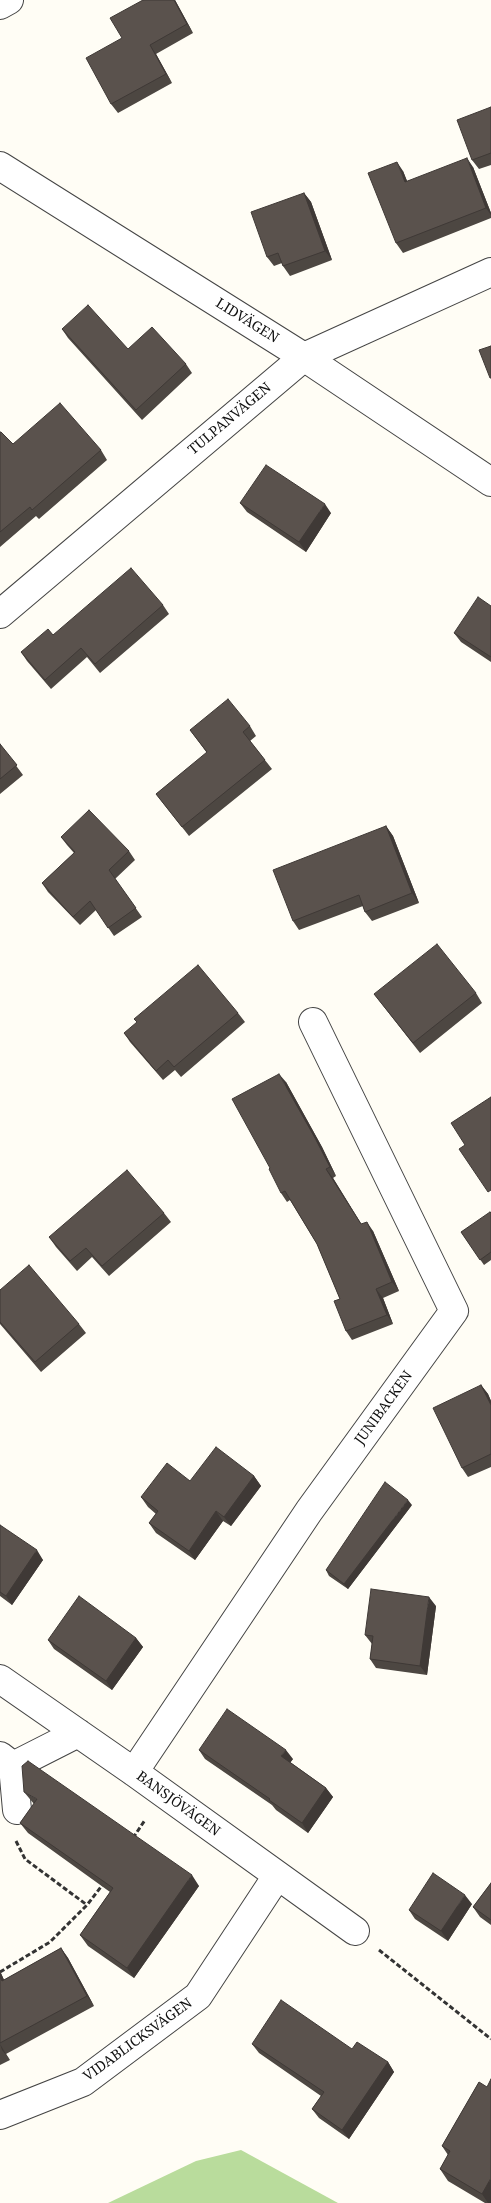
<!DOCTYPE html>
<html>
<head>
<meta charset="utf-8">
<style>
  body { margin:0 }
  canvas { display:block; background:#fffdf5 }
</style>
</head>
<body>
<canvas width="491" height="2203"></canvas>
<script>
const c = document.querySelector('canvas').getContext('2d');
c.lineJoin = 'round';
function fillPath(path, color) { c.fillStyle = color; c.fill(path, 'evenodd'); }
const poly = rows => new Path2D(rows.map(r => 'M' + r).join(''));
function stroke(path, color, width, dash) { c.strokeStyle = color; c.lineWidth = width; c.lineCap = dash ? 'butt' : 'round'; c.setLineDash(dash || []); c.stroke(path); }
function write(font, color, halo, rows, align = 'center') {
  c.font = font + ' "Noto Serif",serif'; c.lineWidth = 5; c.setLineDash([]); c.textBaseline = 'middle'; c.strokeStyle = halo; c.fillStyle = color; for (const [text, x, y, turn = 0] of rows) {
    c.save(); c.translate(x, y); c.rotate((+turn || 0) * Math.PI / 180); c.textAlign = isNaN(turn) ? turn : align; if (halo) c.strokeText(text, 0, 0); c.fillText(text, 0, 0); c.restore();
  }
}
fillPath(poly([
  [241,2150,338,2203,108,2203,196,2161]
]), '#b9dc9c');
const minor = poly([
  [0,5,9,0],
  [0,166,304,357,491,482],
  [0,614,304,357,491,272],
  [0,1679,134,1772,355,1931],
  [0,1756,13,1766,78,1733],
  [13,1766,17,1810],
  [134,1772,309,1511,454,1311,313,1022],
  [0,2115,83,2082,198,1996,277,1876]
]);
stroke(minor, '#444', 30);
stroke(poly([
  [133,1838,145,1820],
  [16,1841,25,1859,87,1905],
  [379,1950,491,2039],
  [0,1972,50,1942,87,1905,104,1883]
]), '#333', 3, [5, 2.5]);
stroke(minor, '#fff', 28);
fillPath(poly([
  [175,0,193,33,156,54,172,83,118,113,111,104],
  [491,107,491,165,479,169,472,160],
  [473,167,491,213,491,218,403,253,396,243,403,171,407,181],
  [304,193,311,202,332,260,290,276,283,266,282,263,274,266,267,257],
  [62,329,128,349,186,364,192,373,142,420,68,338],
  [0,432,13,444,101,450,107,460,39,519,36,516,0,547],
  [240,503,331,513,306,552,247,512],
  [163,605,169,614,100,673,87,657,51,689,27,661,21,652,53,635],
  [491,606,491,662,461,642,454,633],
  [250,726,256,736,250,741,272,769,189,836,156,794,207,753,190,730],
  [0,744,23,775,0,794],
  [386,826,393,836,419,903,372,921,365,912,363,906,299,930,293,921],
  [61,837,129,851,135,860,115,879,142,917,114,936,96,910,80,925,48,892,42,883,74,853,67,845],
  [476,993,482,1003,420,1053,374,994],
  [238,1013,245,1022,181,1077,175,1070,163,1080,130,1042,124,1033],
  [286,1082,322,1147,336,1176,333,1178,361,1224,373,1231,399,1291,383,1298,393,1324,352,1340,346,1331,340,1299,317,1244,290,1200,287,1202,281,1193],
  [164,1213,171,1222,109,1276,92,1257,77,1271,56,1247,49,1237],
  [491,1213,491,1260,484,1265,461,1232],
  [0,1290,79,1324,86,1333,41,1372,0,1324],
  [481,1385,488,1394,491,1401,491,1467,468,1477,462,1468],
  [254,1476,261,1486,231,1526,223,1521,195,1560,156,1533,149,1523,156,1514,148,1507,141,1497,190,1481],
  [412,1505,348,1589,329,1576,326,1570],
  [0,1525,43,1560,12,1605,0,1596],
  [436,1606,427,1675,376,1668,370,1659,372,1644,365,1635],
  [136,1638,143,1647,112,1690,54,1649,48,1640],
  [199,1750,293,1759,290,1762,326,1788,333,1797,308,1833,276,1810,272,1805,205,1759],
  [24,1792,199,1886,134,1978,88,1946,80,1935,110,1892,28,1833,20,1823,34,1804],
  [491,1883,491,1925,480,1917,473,1907],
  [472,1904,448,1941,415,1919,409,1910],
  [61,1948,68,1958,94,2006,6,2054,10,2060,0,2065,0,1971,4,1980],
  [252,2044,388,2062,394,2072,349,2139,319,2118,312,2109,321,2096,259,2053],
  [479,2082,491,2203,485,2203,448,2181,440,2169,448,2155,442,2146]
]), '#4d4742');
fillPath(poly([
  [174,0,175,0,193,33,187,24],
  [150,45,156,54,172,83,166,74],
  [467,158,473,167,491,213,491,215,486,208],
  [397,162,403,171,411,191,405,182],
  [304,193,311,202,332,260,325,251],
  [325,504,331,513,306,552,299,542],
  [386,826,393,836,419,903,412,893],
  [279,1074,286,1082,322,1147,336,1176,330,1167],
  [326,1169,333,1178,367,1233,361,1224],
  [367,1222,373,1231,399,1291,392,1282],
  [376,1289,383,1298,393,1324,387,1315],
  [481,1385,488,1394,491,1401,491,1405],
  [254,1476,261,1486,231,1526,224,1517],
  [408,1500,412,1505,348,1589,344,1584],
  [216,1511,223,1521,195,1560,189,1551],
  [37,1550,43,1560,12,1605,6,1596],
  [429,1597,436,1606,427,1675,420,1666],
  [136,1638,143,1647,112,1690,106,1681],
  [286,1750,293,1759,288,1766,281,1756],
  [326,1788,333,1797,308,1833,302,1823],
  [192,1875,199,1886,134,1978,127,1968],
  [465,1895,472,1904,448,1941,441,1931],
  [61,1948,68,1958,94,2006,87,1996],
  [0,1971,9,1991,2,1981,0,1977],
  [0,2044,6,2054,10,2060,2,2050],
  [388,2062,394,2072,349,2139,342,2130],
  [491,2178,491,2203,488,2203,482,2194]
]), '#3f3936');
const building = poly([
  [143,0,174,0,187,24,150,45,166,74,111,104,86,58,122,38,110,18,143,0],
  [491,107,491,153,472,160,457,120,491,107],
  [467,158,486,208,396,243,368,173,397,162,405,182,467,158],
  [304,193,325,251,283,266,278,253,267,257,251,212,304,193],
  [88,305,128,349,152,327,186,364,136,410,62,329,88,305],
  [491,346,491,378,490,378,479,350,491,346],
  [60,403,101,450,32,510,30,507,0,532,0,432,1,432,13,444,60,403],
  [266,465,325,504,299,542,240,503,266,465],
  [131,568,163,605,95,664,81,648,45,680,21,652,48,629,53,635,131,568],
  [478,597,491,606,491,657,454,633,478,597],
  [228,699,250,726,243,732,265,760,182,827,156,794,207,752,190,730,228,699],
  [0,744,17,765,0,779,0,744],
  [89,810,129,851,109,870,136,908,108,928,90,901,73,917,42,883,75,852,61,837,89,810],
  [386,826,412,893,365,912,359,895,293,921,273,870,386,826],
  [437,944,476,993,413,1043,374,994,437,944],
  [198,965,238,1013,174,1067,168,1060,156,1071,124,1033,137,1022,134,1019,198,965],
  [279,1074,315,1138,330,1167,326,1169,361,1224,367,1222,392,1282,376,1289,387,1315,346,1331,334,1301,340,1299,317,1244,285,1191,281,1193,269,1169,270,1168,232,1099,279,1074],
  [491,1097,491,1190,488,1192,459,1149,465,1145,451,1123,491,1097],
  [127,1170,164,1213,102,1266,86,1248,70,1261,49,1237,127,1170],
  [490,1212,491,1213,491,1252,480,1260,461,1232,490,1212],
  [29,1265,79,1324,35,1362,0,1322,0,1290,29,1265],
  [481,1385,491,1405,491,1454,462,1468,433,1408,481,1385],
  [216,1447,254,1476,224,1517,216,1511,189,1551,149,1523,158,1511,141,1497,167,1463,190,1481,216,1447],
  [385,1482,408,1500,344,1584,326,1570,385,1482],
  [0,1525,37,1550,6,1596,0,1592,0,1525],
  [371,1589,429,1597,420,1666,370,1659,373,1636,365,1635,371,1589],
  [79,1596,136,1638,106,1681,48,1640,79,1596],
  [227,1709,286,1750,281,1756,326,1788,302,1823,269,1800,270,1799,199,1750,227,1709],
  [28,1761,192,1875,127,1968,80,1935,113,1888,20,1823,37,1799,24,1792,22,1766,28,1761],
  [433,1873,465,1895,441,1931,409,1910,433,1873],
  [491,1883,491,1920,473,1907,491,1883],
  [61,1948,87,1996,0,2043,0,1977,2,1981,61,1948],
  [281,2000,352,2049,357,2042,388,2062,342,2130,312,2109,324,2092,252,2044,281,2000],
  [491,2079,491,2178,482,2194,440,2169,450,2151,442,2146,479,2082,487,2087,491,2079]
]);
fillPath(building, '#5a524d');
stroke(building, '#3f3936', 1);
write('14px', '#111', '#fff', [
  ["LIDVÄGEN",247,321,32],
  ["TULPANVÄGEN",230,419,-40],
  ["JUNIBACKEN",384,1408,-54],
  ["BANSJÖVÄGEN",178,1804,36],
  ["VIDABLICKSVÄGEN",138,2040,-36]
]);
</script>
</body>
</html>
